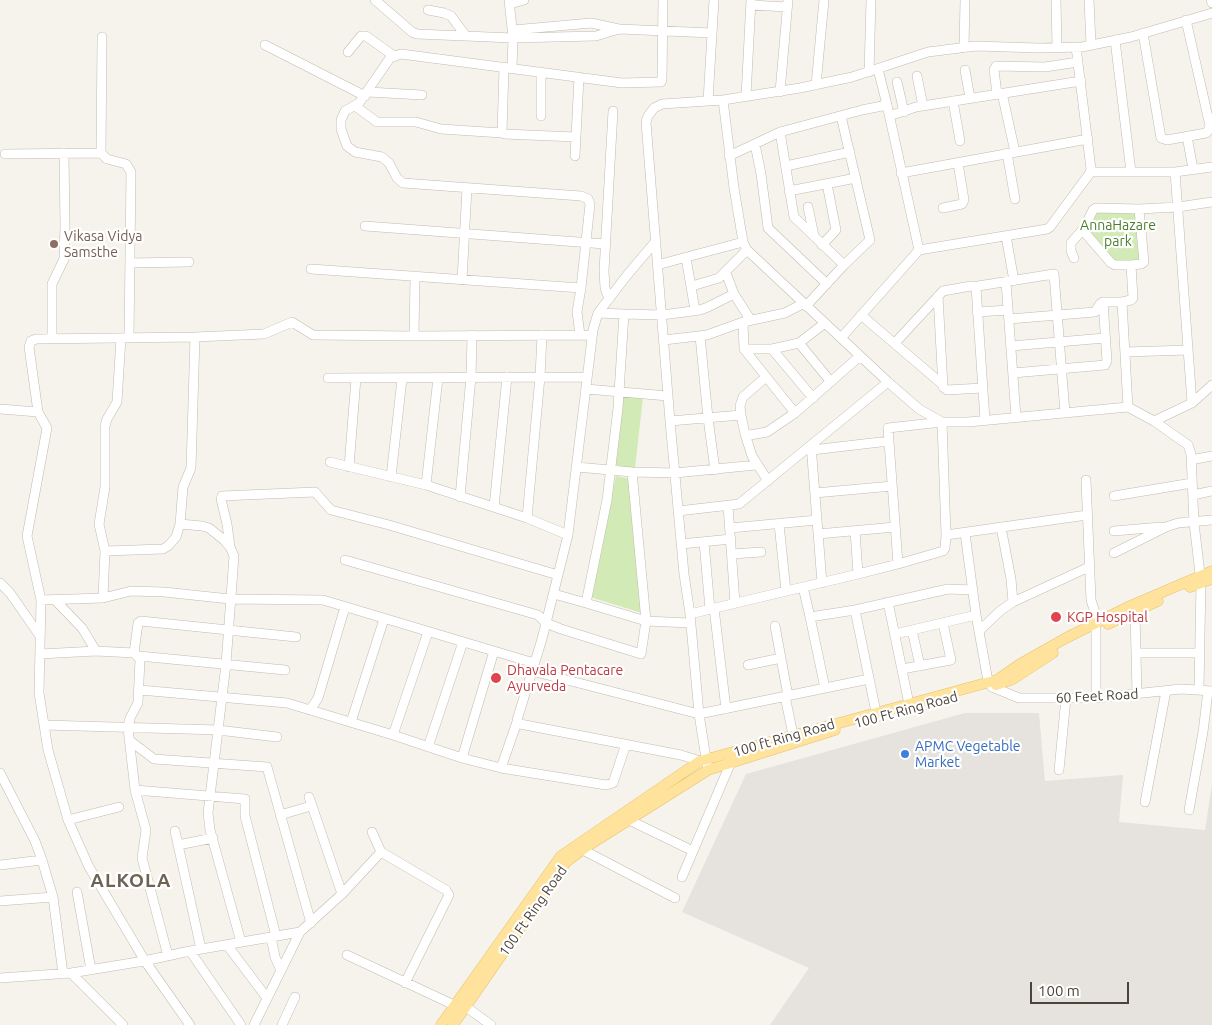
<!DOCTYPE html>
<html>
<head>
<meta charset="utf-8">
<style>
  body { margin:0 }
  #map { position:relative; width:1212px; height:1025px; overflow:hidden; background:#f6f3ec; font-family:Ubuntu,sans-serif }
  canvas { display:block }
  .scale { position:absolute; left:1030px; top:982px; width:99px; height:22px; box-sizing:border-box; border:2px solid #4b4439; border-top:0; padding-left:6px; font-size:15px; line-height:18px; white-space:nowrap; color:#4b4439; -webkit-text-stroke:4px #fff; paint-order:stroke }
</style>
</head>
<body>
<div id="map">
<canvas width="1212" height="1025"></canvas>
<div class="scale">100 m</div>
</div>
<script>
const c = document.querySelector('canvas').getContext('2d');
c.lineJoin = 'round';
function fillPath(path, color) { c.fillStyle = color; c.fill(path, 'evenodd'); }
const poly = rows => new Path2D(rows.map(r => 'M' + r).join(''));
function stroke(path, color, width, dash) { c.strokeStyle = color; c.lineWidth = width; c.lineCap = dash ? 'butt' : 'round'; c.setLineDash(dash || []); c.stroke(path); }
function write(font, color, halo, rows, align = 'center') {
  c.font = font + ' Ubuntu,sans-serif'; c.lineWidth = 4.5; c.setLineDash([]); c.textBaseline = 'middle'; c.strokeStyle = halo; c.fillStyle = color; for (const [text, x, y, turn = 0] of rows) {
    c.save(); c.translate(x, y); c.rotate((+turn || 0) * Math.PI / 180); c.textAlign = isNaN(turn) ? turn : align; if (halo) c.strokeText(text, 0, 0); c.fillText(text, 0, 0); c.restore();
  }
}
fillPath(poly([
  [965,713,1039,713,1045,781,1123,775,1119,822,1205,830,1212,784,1212,1025,770,1025,809,968,682,912,746,774]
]), '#e6e2dd');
fillPath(poly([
  [1137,211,1140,261,1116,261,1112,259,1087,228,1096,212],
  [623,395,643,397,635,468,614,466],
  [616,476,630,479,642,613,590,597]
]), '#d2eab5');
const minor = poly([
  [375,0,412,32,417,34,513,38,509,0],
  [1056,0,1057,47],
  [1089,0,1091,45],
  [1211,0,1212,3],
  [510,4,524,0],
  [751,5,787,7],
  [428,10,444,13,451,16,466,36],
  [513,30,591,23,619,29],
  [1143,33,1161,138,1167,140,1206,133,1208,131,1210,126,1186,20],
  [102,37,101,153,107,159,126,164,131,172,129,338],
  [1115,40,1131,172],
  [265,45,365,96],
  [964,48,965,0],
  [348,52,361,36,366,36,394,56],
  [504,67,502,133,504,134,576,137],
  [512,68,513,38,596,36,619,29,712,33],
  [878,69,887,105],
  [965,70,970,98],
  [869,72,871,0],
  [917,76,923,106],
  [897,82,904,112],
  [816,85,824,0],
  [368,92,422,95],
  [780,92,788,0],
  [1002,93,1015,152],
  [997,94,994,70,996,66,1045,67,1078,62],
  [746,97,751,0],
  [708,101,714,0],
  [953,101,960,141],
  [355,106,377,122,416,122,441,129,502,133],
  [541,116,541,72],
  [841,116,870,240,844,265],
  [889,116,916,107,1081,81],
  [780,132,794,217,844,265,806,306],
  [1187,136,1193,169],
  [755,144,761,174,768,228,827,284],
  [1007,153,1015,199],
  [5,154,101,153],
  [575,156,579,77],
  [729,156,780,132,862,110,887,105,919,250,841,338],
  [786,166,850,152],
  [1090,172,1175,172,1212,167],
  [1175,172,1192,403],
  [901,173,1088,139],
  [789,191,856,178],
  [808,207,814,236],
  [943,208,962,204,964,200,958,163],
  [365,226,605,244],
  [1006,236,1014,281],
  [656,241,628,274,598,313,593,330,568,535,542,639,517,720,520,724,681,755,700,761],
  [822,245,836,230,827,184],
  [919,250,1047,229,1050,227,1090,173,1091,169,1076,47],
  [686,258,695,310],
  [1074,258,1071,251,1071,243,1084,228],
  [130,263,189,262],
  [657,265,743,242],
  [1131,265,1115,265,1111,263,1086,234,1084,228,1093,210,1096,208,1139,209],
  [311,269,581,288],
  [726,273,734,294,750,319],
  [462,280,467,188],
  [1006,282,1016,417],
  [692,286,719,278,747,250],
  [938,296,943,387,947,390,982,388],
  [609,299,605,288,604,271,613,111],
  [977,312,1008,310],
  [598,313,624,314],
  [861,315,942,384],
  [1009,319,1095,312,1100,304,1103,302,1122,302],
  [825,323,799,343,831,382],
  [580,335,577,312,581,288,590,204,588,199,581,196,403,183,397,178,389,163,382,157,355,152,347,146,341,129,341,120,345,111,359,103,390,58,401,54,622,83,661,82,662,80,663,0],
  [414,336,415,276],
  [700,336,708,418,715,470],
  [52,339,52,284,64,259,65,226,64,153],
  [664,340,707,335,743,322],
  [895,343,943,291,971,286,976,287],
  [1011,346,1105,338],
  [744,349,772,349,813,398],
  [772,349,799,343],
  [1125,352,1188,350],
  [1013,373,1105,365,1107,361,1103,302],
  [328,378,587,377],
  [586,389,668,396],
  [1128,407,1122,302,1131,300,1133,298,1131,265,1141,264,1144,262,1139,209,1178,207,1212,202],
  [0,409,38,412],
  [795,413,744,349,743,322,785,313,804,303],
  [741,415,740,406,743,397,766,377],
  [985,420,976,287,978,286,1054,274,1065,413],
  [670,421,741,415,745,434,750,435,767,432,795,413,860,356],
  [1154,421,1192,403,1212,385],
  [745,434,752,456,768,481],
  [811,445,822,583],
  [812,450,889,441],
  [1191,460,1212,456],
  [330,462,426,485,527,518,568,535],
  [349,467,356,378],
  [577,467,632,472,675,473,756,465],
  [391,477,402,379],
  [1086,480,1091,600,1098,622],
  [426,485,438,378],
  [815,493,892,486],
  [1193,495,1212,491],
  [1114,496,1192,483],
  [460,497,471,377,472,335],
  [728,506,735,603],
  [494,507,507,377],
  [678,511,739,504,888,382],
  [527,518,540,377,542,335],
  [180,524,202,526,209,528,224,540,230,547,234,556,226,664,208,813,210,830,241,942],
  [779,524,786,591],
  [1001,527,1011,579,1013,602],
  [730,528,817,520],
  [855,531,858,574],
  [1114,531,1161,527],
  [965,533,976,615,988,681,992,687,1019,698,1096,698,1181,689,1212,691],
  [818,534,895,527],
  [946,535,1087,515],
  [704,542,710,609],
  [681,544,731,539],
  [230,547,227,524,221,499,222,496,315,492,331,510,389,525,558,575],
  [105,551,163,549,168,546,176,537,180,524,183,487,191,468,195,337],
  [1114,553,1166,527,1178,523,1212,520],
  [732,554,761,552],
  [345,560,538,615,546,623,561,629,641,654,646,621,632,472],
  [0,583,10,593,40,636],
  [803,587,810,617,855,610,877,717],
  [554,594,586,603],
  [103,598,105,551,99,524,105,487,105,426,107,419,117,402,121,338],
  [41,600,103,598,131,591,164,592,230,599,323,600,534,663],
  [55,600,82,628,96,651,134,653,140,659,138,703,130,718,128,728,135,790,146,830,142,858,168,956],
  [888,602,909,704],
  [714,608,726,709],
  [855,610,948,589,973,590],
  [1135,612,1137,694],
  [690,614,858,574,898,564,943,551,945,548,946,535,942,422,888,428,898,564],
  [810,617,825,688],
  [689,623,646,621,586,603,607,500,618,408,624,314,662,315,700,310,708,307,734,294],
  [775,626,788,696],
  [912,630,920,666],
  [979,631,1000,611,1013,602,1089,567],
  [895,634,976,615],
  [134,653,138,623,141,621,296,637],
  [1136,653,1200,653],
  [40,654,96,651],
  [139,656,285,670],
  [748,665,781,658],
  [902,669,951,660,943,623],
  [532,671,699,714,869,679],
  [1199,689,1201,582,1194,523,1191,454,1188,445,1154,421,1128,407,968,422,942,422,919,409,888,382,747,250,743,242,734,188,723,100,800,88,852,77,928,52,976,46,1038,48,1082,47,1131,37,1212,13],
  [140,690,287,703,393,735,462,758,501,768,606,785,613,783,626,744],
  [785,696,793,735],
  [1096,698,1096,629],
  [310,710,318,698,345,607],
  [351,722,384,619],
  [44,725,218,730,277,737],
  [393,735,428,632],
  [129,740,154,759,267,767,311,923],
  [428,747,463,642],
  [462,758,494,651],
  [707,765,699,714,690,614,684,574,670,421,646,122,648,116,654,108,662,104,723,100],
  [501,768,517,722],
  [1059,770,1066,698],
  [0,773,35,841,42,860,53,897,63,974],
  [135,790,245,799,245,816,276,936],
  [309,797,342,894],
  [1145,802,1166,691],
  [1189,810,1203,732,1208,691],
  [280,815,311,806],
  [68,820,119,807],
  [629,820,693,851],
  [175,831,201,949],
  [372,832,381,852,446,890,449,895,405,983],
  [178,845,213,838],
  [583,850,675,898],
  [0,865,42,860],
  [682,877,731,762],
  [77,892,91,970],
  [0,901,53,897],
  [271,937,275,957,281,970],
  [227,945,267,998],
  [190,951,241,1025],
  [347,955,454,1005],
  [71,973,123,1025],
  [0,978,71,973,144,961,190,951,300,932],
  [466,1007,491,1025],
  [190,1025,145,961,89,867,68,820,48,750,39,693,41,600,27,536,47,428,38,412,29,347,31,341,36,339,195,337,264,334,292,322,313,335,414,336,592,335],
  [254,1025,300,932,342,894,381,852],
  [282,1025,295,997]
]);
const major = poly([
  [1190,587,1212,579],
  [1108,624,1158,601],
  [996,685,1013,679,1053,653],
  [441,1025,561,856,700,761,997,680,1020,664,1066,638,1130,606,1212,571],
  [453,1025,566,862,586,847,708,770,835,730]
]);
stroke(minor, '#c2bbae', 10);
stroke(major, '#e6c16a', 11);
stroke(minor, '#fff', 9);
stroke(major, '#ffe39c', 10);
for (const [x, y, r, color] of [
  [54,244,5,"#8d6e63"],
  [1056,617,6,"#e0444e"],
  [496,678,6,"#e0444e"],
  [905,754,5,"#3f7fe0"]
]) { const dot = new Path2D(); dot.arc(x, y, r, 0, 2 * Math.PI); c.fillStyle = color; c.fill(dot); stroke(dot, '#fff', 2); }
write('14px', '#4a7f2a', '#fff', [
  ["AnnaHazare",1118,225],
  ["park",1118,241]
]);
write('14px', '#785e54', '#fff', [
  ["Vikasa Vidya",64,236],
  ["Samsthe",64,252]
], 'left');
write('14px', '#be3a42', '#fff', [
  ["KGP Hospital",1067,617],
  ["Dhavala Pentacare",507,670],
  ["Ayurveda",507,686]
], 'left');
write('14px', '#4b4439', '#fff', [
  ["60 Feet Road",1097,696,-3],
  ["100 Ft Ring Road",906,710,-15],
  ["100 ft Ring Road",784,738,-16],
  ["100 Ft Ring Road",533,911,-55]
]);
write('14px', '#366cbe', '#fff', [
  ["APMC Vegetable",915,746],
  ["Market",915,762]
], 'left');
c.letterSpacing = '1px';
write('bold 19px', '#6e6250', '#fff', [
  ["ALKOLA",131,881]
]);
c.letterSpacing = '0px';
</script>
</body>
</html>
